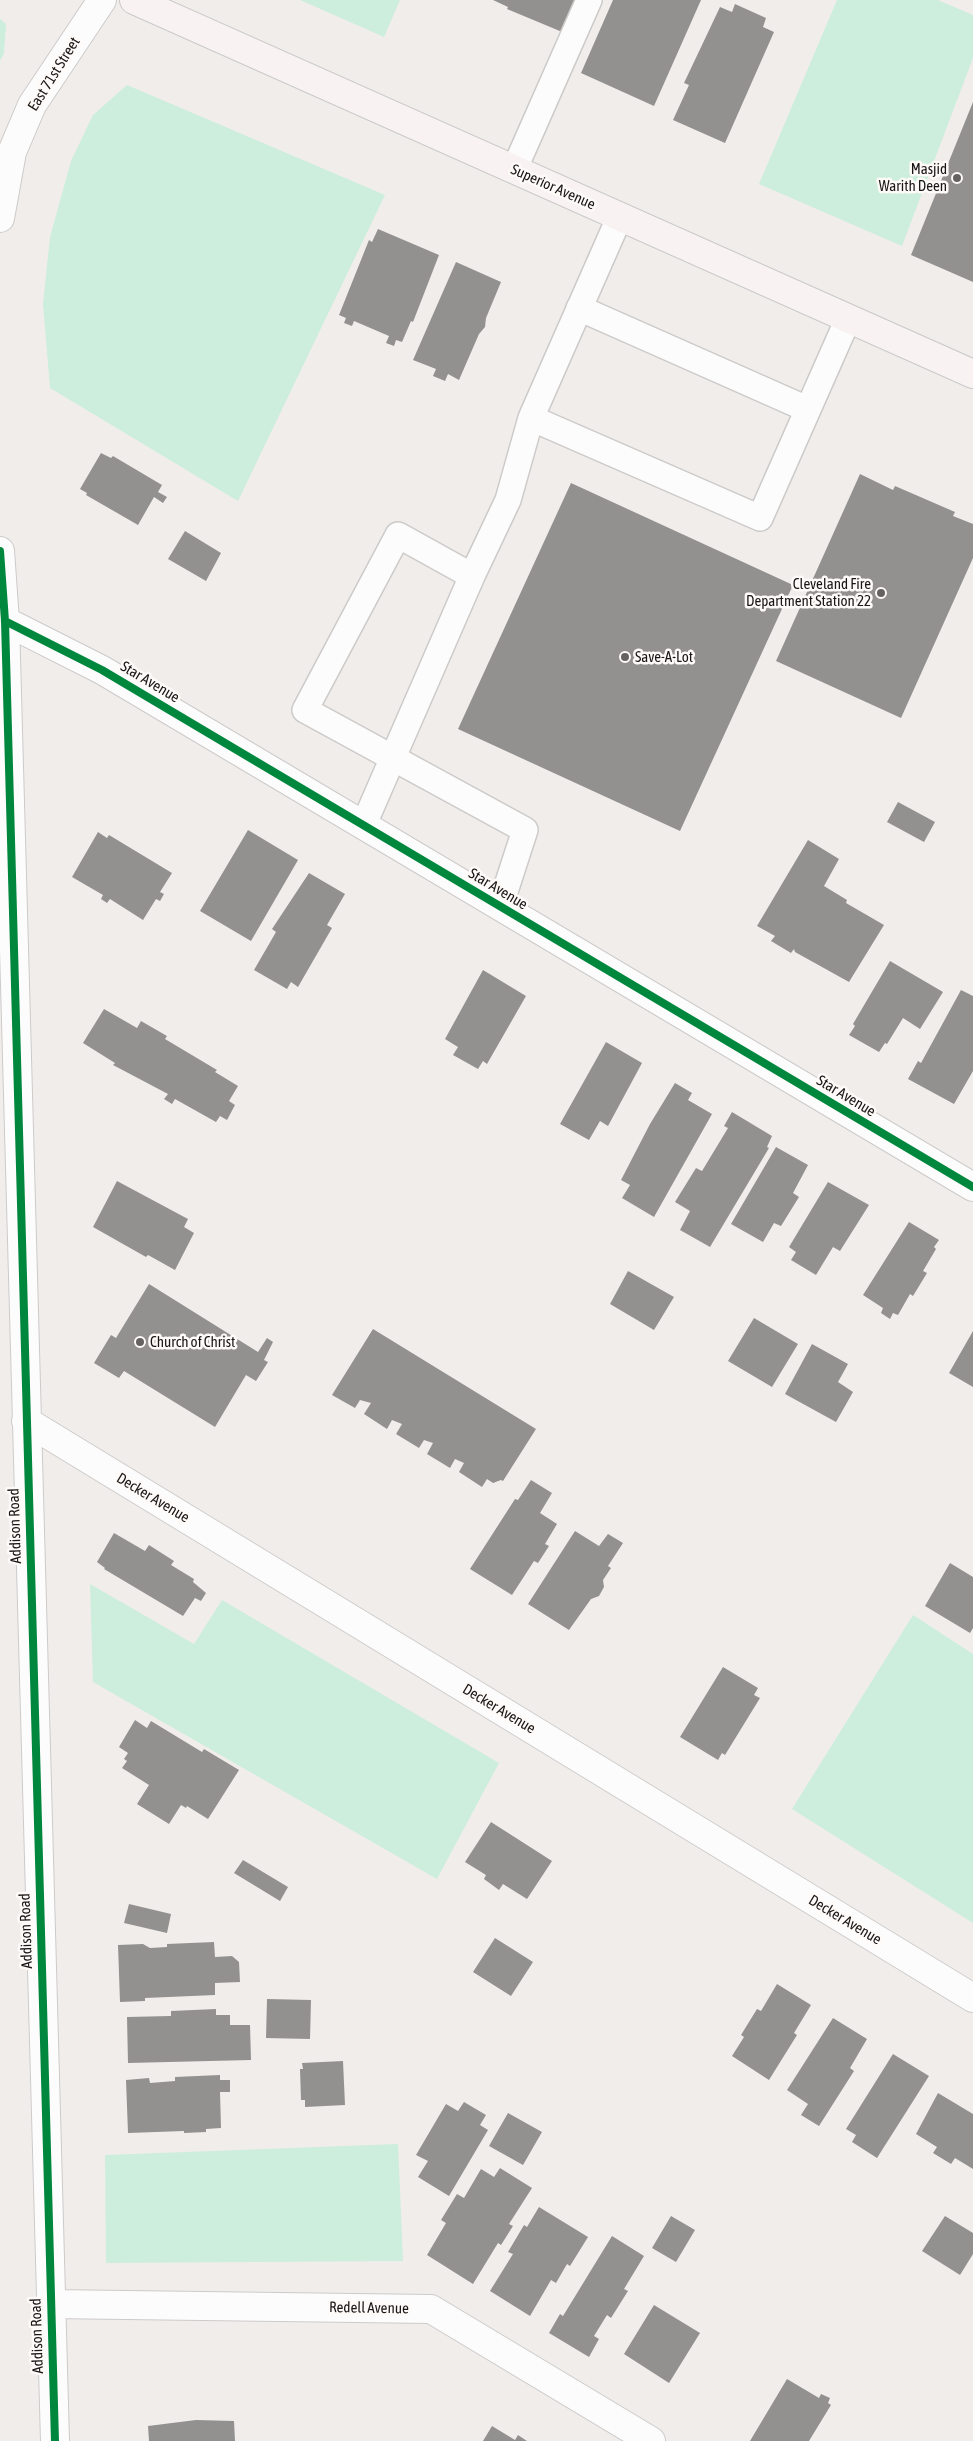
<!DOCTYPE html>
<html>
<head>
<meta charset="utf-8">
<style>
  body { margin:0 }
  canvas { display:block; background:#f0edeb }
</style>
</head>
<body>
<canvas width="973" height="2441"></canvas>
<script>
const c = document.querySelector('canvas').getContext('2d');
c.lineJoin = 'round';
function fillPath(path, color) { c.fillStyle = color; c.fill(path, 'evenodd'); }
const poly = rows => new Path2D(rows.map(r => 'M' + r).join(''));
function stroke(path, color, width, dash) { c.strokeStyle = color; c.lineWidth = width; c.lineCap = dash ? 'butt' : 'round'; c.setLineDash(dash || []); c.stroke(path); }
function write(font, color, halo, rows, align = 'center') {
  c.font = font + ' "Asap Condensed",sans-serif'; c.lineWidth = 5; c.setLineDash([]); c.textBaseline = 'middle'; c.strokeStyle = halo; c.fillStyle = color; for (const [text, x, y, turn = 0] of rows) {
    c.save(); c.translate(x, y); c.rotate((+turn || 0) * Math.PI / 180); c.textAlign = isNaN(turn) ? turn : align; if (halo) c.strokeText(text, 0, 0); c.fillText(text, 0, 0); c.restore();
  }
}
fillPath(poly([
  [300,0,400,0,384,37],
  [837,0,938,0,973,15,973,58,902,246,759,184],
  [0,19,6,24,4,53,0,61],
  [127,85,385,195,238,501,50,388,43,304,50,237,71,161,93,115],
  [90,1584,194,1644,222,1600,499,1763,437,1879,93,1682],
  [913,1615,973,1654,973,1923,792,1809],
  [398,2144,403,2261,106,2263,105,2155]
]), '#cdeedc');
fillPath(poly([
  [493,0,583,0,567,34,507,9,508,7],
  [613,0,701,0,654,106,581,73],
  [735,4,766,18,763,27,774,32,725,143,673,120,689,85,684,83,720,7,732,12],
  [973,102,973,282,911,255],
  [378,229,439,255,413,322,411,321,402,342,396,340,394,346,386,343,389,336,354,321,352,326,344,323,346,318,339,315,369,240,372,242],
  [456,262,501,282,486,318,485,327,479,334,459,380,448,374,445,381,433,376,436,369,413,360],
  [101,453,111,458,113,456,162,485,158,492,167,497,163,503,154,497,138,525,86,495,87,493,80,489],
  [860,474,893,490,895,486,955,512,953,516,973,524,973,558,901,718,776,661],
  [571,483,793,585,680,831,458,729],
  [185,531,221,553,206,581,168,559],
  [898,802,935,822,924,842,887,822],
  [248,830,298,860,251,941,200,911],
  [98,832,107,838,109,835,172,873,160,892,164,894,160,901,156,899,143,920,110,899,107,903,101,899,103,895,72,877],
  [808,840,839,859,824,886,847,900,846,903,884,925,849,982,795,952,794,949,791,953,771,941,775,936,757,926],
  [309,873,345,894,327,925,332,928,298,987,291,982,287,989,254,970,276,932,272,929],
  [890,961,943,992,920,1029,903,1018,887,1044,885,1043,879,1052,849,1035,855,1026,853,1024],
  [483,970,526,996,487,1064,483,1061,478,1069,453,1055,458,1047,445,1039],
  [961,990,973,996,973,1071,954,1104,908,1079,918,1061,921,1063],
  [104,1009,137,1028,141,1021,167,1036,165,1039,217,1070,215,1072,238,1086,229,1101,235,1105,227,1120,220,1116,216,1122,175,1099,172,1104,164,1099,168,1094,113,1065,115,1063,83,1043],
  [606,1042,642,1063,608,1126,600,1121,589,1140,560,1124],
  [675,1083,692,1093,688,1100,712,1114,654,1217,622,1198,630,1185,621,1180,650,1124],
  [732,1112,772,1136,767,1147,769,1148,710,1247,680,1230,690,1211,675,1202,696,1168,702,1171,728,1128,724,1126],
  [776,1147,808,1165,793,1193,799,1197,781,1226,774,1223,763,1242,731,1224],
  [117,1181,188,1219,184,1227,194,1233,175,1270,148,1255,146,1257,93,1227],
  [828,1182,869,1205,840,1251,833,1247,816,1275,791,1260,796,1252,789,1247],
  [909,1222,939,1240,934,1247,936,1249,923,1271,927,1273,913,1296,910,1294,898,1315,893,1313,890,1319,881,1313,883,1308,863,1295],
  [628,1271,674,1297,654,1330,610,1304],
  [149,1284,258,1352,267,1338,273,1342,264,1360,268,1362,256,1381,246,1375,215,1427,124,1371,119,1378,94,1363,111,1335,116,1338],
  [754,1318,798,1344,772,1387,728,1361],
  [373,1329,536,1429,503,1481,501,1480,493,1483,487,1479,482,1487,459,1472,464,1463,455,1459,450,1468,427,1454,433,1443,424,1440,419,1448,396,1434,402,1424,392,1420,387,1429,364,1414,371,1403,360,1400,355,1408,332,1395],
  [973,1331,973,1387,949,1373],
  [812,1344,848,1364,838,1382,853,1392,836,1422,785,1394],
  [531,1480,552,1493,540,1513,557,1524,545,1544,549,1546,538,1563,534,1561,512,1595,470,1569,515,1499,518,1500],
  [575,1531,599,1546,608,1534,623,1543,608,1566,611,1568,603,1580,604,1587,599,1596,591,1599,569,1630,528,1604],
  [114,1533,145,1551,149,1545,174,1561,171,1565,194,1579,193,1582,206,1593,201,1601,195,1598,183,1616,104,1569,105,1568,97,1562],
  [950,1563,973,1577,973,1628,970,1633,925,1606],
  [723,1667,758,1688,754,1695,760,1698,725,1755,722,1753,718,1760,680,1737],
  [135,1720,147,1728,151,1721,202,1752,204,1749,239,1770,208,1819,187,1806,186,1808,181,1805,169,1824,137,1804,149,1785,122,1768,127,1761,124,1759,128,1753,119,1747],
  [491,1822,552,1861,527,1899,503,1884,499,1890,484,1879,486,1875,465,1862],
  [243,1860,288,1887,280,1901,234,1873],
  [129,1904,171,1914,167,1933,124,1923],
  [495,1938,533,1962,511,1996,473,1972],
  [214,1942,215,1957,232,1956,239,1962,240,1982,215,1983,215,1995,145,1998,145,2001,120,2002,118,1945,143,1944,150,1948,167,1947,167,1944],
  [777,1984,811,2005,794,2033,797,2035,769,2080,732,2056,744,2037,741,2035,757,2009,761,2011],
  [267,1999,311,2000,310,2039,266,2038],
  [216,2009,216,2015,230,2015,230,2025,250,2025,251,2060,128,2063,127,2017,171,2016,171,2011],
  [833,2018,867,2039,850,2068,854,2071,819,2126,801,2115,808,2104,787,2090],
  [893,2054,929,2076,877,2158,852,2142,856,2135,846,2129],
  [343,2061,345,2105,305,2107,305,2100,301,2100,300,2069,303,2069,302,2063],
  [220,2075,220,2080,230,2080,230,2092,220,2092,221,2128,206,2129,206,2132,184,2133,184,2131,128,2133,126,2080,149,2078,150,2083,175,2081,175,2077],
  [938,2093,973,2114,973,2169,955,2158,951,2164,933,2153,937,2147,916,2134],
  [464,2102,486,2115,480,2125,488,2130,449,2196,418,2177,428,2161,416,2155,446,2104,458,2111],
  [508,2113,542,2132,523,2165,489,2146],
  [500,2168,532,2188,509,2224,513,2226,501,2245,498,2243,473,2284,427,2255,446,2223,441,2220,457,2194,464,2198,481,2169,494,2177],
  [539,2207,588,2237,570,2266,567,2264,556,2283,551,2280,530,2316,490,2291,513,2254,508,2252,524,2225,527,2227],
  [671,2216,695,2230,676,2262,652,2248],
  [945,2216,973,2233,973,2254,960,2275,922,2251],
  [612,2236,644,2256,624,2289,628,2291,611,2318,607,2315,594,2336,599,2339,589,2357,549,2333,560,2314,563,2316],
  [654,2305,700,2333,669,2383,624,2354],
  [787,2379,819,2398,821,2394,830,2398,828,2403,831,2405,809,2441,750,2441],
  [196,2420,234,2421,235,2441,149,2441,148,2426],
  [492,2426,515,2440,518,2435,527,2441,483,2441]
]), '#939190');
const service = poly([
  [514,170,589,0],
  [579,308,807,409],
  [531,418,760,518,848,319],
  [472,576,398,535,305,710,525,830,500,907],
  [364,824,472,576,508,500,531,418,620,216]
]);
const minor = poly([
  [0,218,12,152,32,105,102,0],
  [0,551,5,621,55,2441],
  [5,621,102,670,973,1187],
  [26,1421,973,1998],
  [50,2304,431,2309,651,2441]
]);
const primary = poly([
  [134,0,973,374]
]);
stroke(service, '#cdcbca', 28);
stroke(minor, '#cdcbca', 30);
stroke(primary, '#cbcac9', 30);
stroke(service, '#fdfcfc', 25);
stroke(minor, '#fdfcfc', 28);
stroke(primary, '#f8f3f2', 28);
stroke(poly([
  [0,551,5,621,55,2441],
  [5,621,102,670,973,1187]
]), '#00873e', 8);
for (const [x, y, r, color] of [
  [957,178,5,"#646261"],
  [881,593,5,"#646261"],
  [625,657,5,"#646261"],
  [140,1342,5,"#646261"]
]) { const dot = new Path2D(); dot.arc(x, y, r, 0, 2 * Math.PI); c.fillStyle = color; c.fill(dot); stroke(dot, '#fefaf7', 2); }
write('15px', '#181716', '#fefaf7', [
  ["East 71st Street",54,74,-58],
  ["Superior Avenue",553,187,24],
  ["Star Avenue",150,682,31],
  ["Star Avenue",498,889,31],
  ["Star Avenue",846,1096,31],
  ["Decker Avenue",153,1498,31],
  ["Addison Road",15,1526,-92],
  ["Decker Avenue",499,1709,31],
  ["Decker Avenue",845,1920,31],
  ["Addison Road",26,1931,-92],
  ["Redell Avenue",369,2308,1],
  ["Addison Road",37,2336,-92]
]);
write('15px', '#181716', '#fefaf7', [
  ["Masjid",947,169],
  ["Warith Deen",947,186],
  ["Cleveland Fire",871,584],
  ["Department Station 22",871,601],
  ["Save-A-Lot",635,657,"left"],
  ["Church of Christ",150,1342,"left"]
], 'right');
</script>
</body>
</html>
